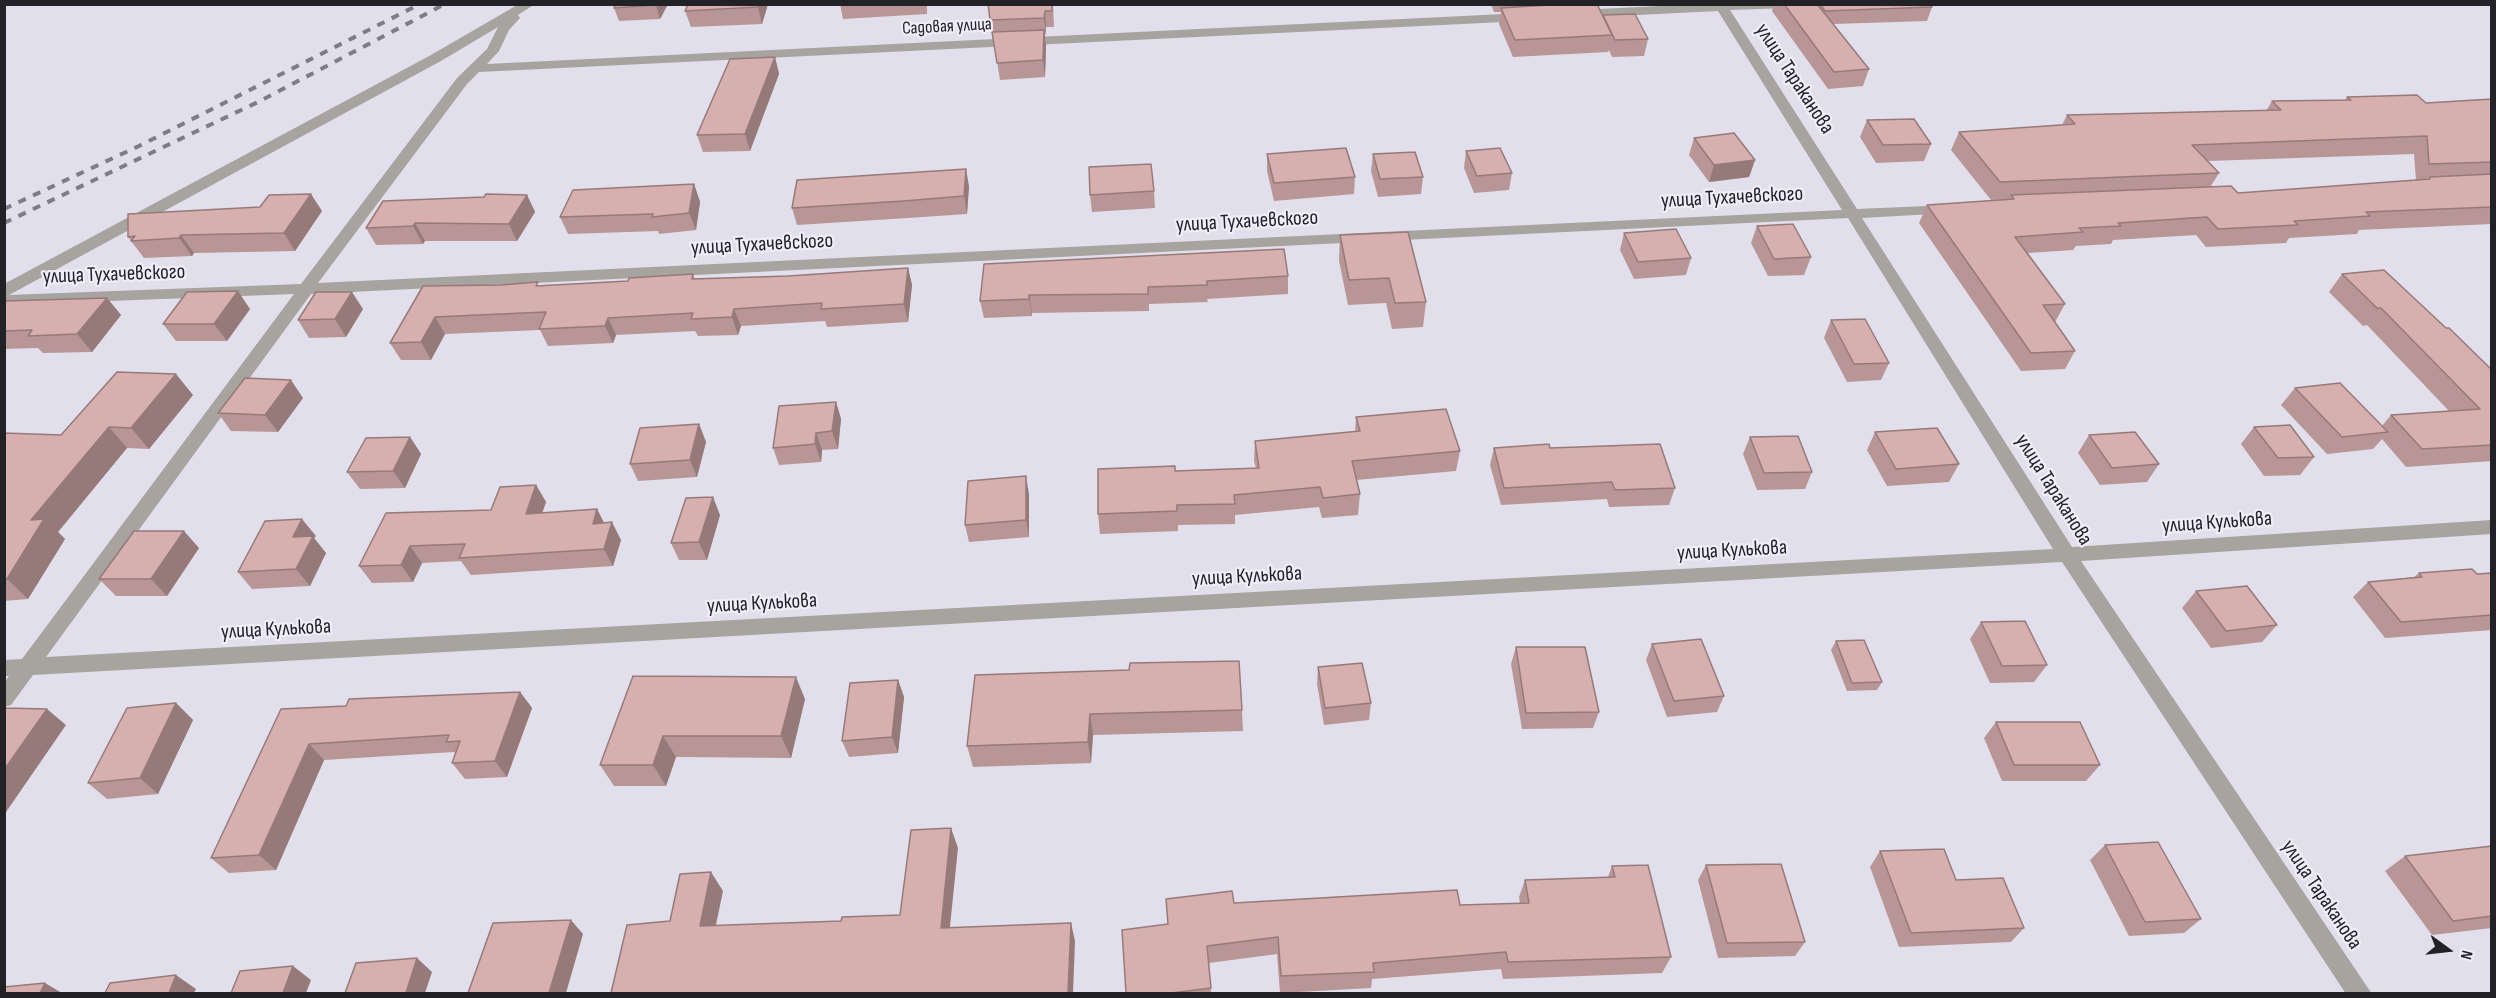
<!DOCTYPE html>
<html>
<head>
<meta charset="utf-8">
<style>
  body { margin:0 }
  #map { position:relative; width:2496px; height:998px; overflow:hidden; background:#e2dfec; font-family:"Sofia Sans Condensed",sans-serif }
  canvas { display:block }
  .frame { position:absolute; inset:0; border:6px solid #222125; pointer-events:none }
  .north { position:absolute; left:2418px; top:920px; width:60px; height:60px; -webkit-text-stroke:4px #f0ecf9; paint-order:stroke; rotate:105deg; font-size:16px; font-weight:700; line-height:24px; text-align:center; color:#222125 }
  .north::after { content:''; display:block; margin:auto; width:21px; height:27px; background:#222125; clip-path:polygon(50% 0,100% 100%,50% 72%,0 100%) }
</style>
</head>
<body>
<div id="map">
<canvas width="2496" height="998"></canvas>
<div class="frame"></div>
<div class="north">N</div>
</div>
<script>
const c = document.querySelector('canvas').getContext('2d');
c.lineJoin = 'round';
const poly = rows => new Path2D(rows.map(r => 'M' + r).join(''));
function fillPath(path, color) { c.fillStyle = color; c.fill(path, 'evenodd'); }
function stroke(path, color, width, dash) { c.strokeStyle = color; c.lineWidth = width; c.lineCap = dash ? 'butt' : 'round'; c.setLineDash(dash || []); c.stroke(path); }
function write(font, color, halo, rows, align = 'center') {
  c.font = font + ' "Sofia Sans Condensed",sans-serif'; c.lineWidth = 4.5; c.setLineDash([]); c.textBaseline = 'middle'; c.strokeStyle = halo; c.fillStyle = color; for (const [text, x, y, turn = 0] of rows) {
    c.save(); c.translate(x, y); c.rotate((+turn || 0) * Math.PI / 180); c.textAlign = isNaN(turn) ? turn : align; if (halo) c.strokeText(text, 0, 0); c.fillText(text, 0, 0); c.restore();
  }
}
fillPath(poly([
  [519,4,535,4,518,15,520,18,509,30,499,51,487,64,1524,13,1530,17,1524,21,479,72,467,84,318,283,1842,210,1718,11,1578,18,1572,14,1578,10,1701,4,1795,4,1789,8,1730,10,1857,209,1950,205,1957,209,1950,213,1862,218,2072,547,2492,520,2492,534,2081,561,2372,994,2346,994,2062,562,33,675,11,705,4,707,4,683,9,676,4,676,4,660,22,659,294,294,4,305,4,284,431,55,519,4],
  [498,27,487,49,457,78,301,284,9,295,441,61,498,27],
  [1848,218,2053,549,46,657,311,294,1848,218]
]), '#a7a39e');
stroke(poly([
  [4,209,139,146,420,4],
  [4,223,258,102,445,4]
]), '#7e7c84', 4, [8, 8]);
fillPath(poly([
  [668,4,660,19,619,21,614,8],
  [768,4,762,24,691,27,685,11],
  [840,4,927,4,927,14,843,19],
  [988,4,1053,4,1054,27,1046,27,1046,34,1045,34,1046,46,1045,77,1000,80],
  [1491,4,1597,4,1603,16,1603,15,1648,39,1644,56,1612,57,1609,50,1608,52,1513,57,1499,24,1501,12,1494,12],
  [1774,4,1930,4,1932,7,1927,21,1833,24,1869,69,1863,86,1828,89,1772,11],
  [775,57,779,74,750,151,703,152,697,135],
  [2347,97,2426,103,2492,99,2492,224,2359,230,2357,234,2289,238,2286,243,2206,247,2196,235,2113,240,2111,244,2076,246,2073,250,2028,253,2065,304,2055,322,2075,351,2065,369,2021,371,1919,223,1927,205,2009,199,1991,200,1951,150,1959,132,2062,125,2067,115,2266,111,2272,101,2345,100],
  [2414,154,2416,180,2238,193,2211,186,2219,173,2208,161],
  [1867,120,1931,144,1924,161,1876,163,1860,137],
  [1694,138,1755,160,1749,177,1709,182,1689,155],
  [1466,151,1512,173,1509,190,1474,193,1464,168],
  [1267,154,1355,177,1354,194,1274,201,1267,171],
  [1373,154,1423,177,1421,194,1378,197,1371,171],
  [694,184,700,202,696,230,659,234,658,231,568,234,560,217],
  [969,186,967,214,908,218,797,225,792,208],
  [1154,191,1155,208,1092,212,1090,195],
  [527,195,535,212,517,241,425,241,423,244,376,245,366,228,484,197],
  [322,211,295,251,194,253,192,256,144,258,128,237],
  [1757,226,1811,257,1804,275,1768,276,1751,243],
  [1624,233,1691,258,1686,275,1634,279,1620,250],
  [1340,235,1426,302,1423,327,1392,329,1386,303,1348,305,1339,261],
  [984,264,1288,276,1288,294,1207,299,1208,302,1149,304,1149,311,1032,313,1032,316,984,318,980,301],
  [908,268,912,285,908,322,827,327,825,321,741,326,738,335,698,336,695,331,616,335,613,343,548,346,540,330,445,334,431,360,401,360,390,343,423,286,539,286,628,281,693,274,695,279,788,276],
  [2342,274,2492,370,2492,461,2406,467,2382,439,2373,449,2327,454,2281,405,2295,388,2382,426,2391,415,2449,411,2367,325,2363,326,2329,292],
  [107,298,121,315,92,352,43,353,38,348,4,349,4,301],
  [250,309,227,341,176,341,163,324],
  [363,309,346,337,309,338,298,320],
  [1831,320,1889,363,1881,380,1847,382,1824,338],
  [193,395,149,449,127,448,58,532,65,539,28,599,4,601,4,433,61,435],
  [303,398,278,432,231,431,218,413],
  [836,402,841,419,838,449,822,450,821,462,779,465,773,448],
  [1356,417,1460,451,1456,471,1356,480,1360,494,1358,515,1322,518,1319,507,1235,515,1235,524,1178,525,1178,531,1100,534,1098,514,1175,471,1256,468,1254,461,1255,441,1355,432],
  [699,424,706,442,697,477,638,481,630,464],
  [2254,427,2314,457,2300,475,2264,476,2241,444],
  [1875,432,1959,464,1949,482,1887,486,1867,450],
  [2089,435,2159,464,2147,482,2100,485,2078,453],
  [410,437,421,454,405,488,360,489,347,472],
  [1750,437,1812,472,1805,489,1757,490,1743,454],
  [1494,448,1675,488,1669,505,1609,507,1607,499,1501,505,1490,465],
  [536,485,546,502,542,513,597,509,604,523,621,540,613,566,471,575,461,561,422,563,413,582,372,583,359,566,491,510],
  [1029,494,1029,537,969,542,965,525],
  [720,515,707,560,679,560,671,543],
  [316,536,314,538,326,553,310,586,252,589,238,572],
  [199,548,167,596,116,596,99,579],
  [2419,573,2477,574,2492,573,2492,630,2385,638,2353,597,2368,582,2414,577],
  [2196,591,2277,625,2262,642,2211,648,2182,608],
  [1981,622,2047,665,2034,682,1990,683,1970,639],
  [1836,641,1882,682,1877,690,1847,691,1831,650],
  [1652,644,1724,696,1717,712,1667,717,1646,660],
  [1516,647,1599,712,1593,728,1522,729,1511,664],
  [1318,667,1371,703,1369,720,1324,725,1317,684],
  [975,675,1242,710,1243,731,1093,735,1091,763,973,767,967,746],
  [633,676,805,699,791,758,676,757,666,786,614,786,600,765],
  [898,680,904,697,898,753,849,757,842,741],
  [520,692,532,708,507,777,465,779,452,763,456,754,454,752,324,760,276,870,229,873,211,858,281,709,346,706],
  [176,703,193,720,158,794,107,799,88,783],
  [1996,722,2100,765,2086,781,2002,781,1984,738],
  [2105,845,2201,919,2184,933,2129,936,2090,860],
  [2492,846,2492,928,2432,935,2385,871,2405,856],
  [1880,851,1956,880,2024,928,2011,942,1899,947,1870,867],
  [1706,865,1805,942,1795,956,1718,958,1698,880],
  [1612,866,1671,957,1662,973,1503,979,1501,969,1372,979,1371,988,1280,993,1277,954,1209,963,1211,993,1126,993,1168,924,1234,903,1460,905,1520,904,1519,897,1525,880,1608,877]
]), '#b89696');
fillPath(poly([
  [656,4,668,4,660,19,656,5],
  [759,4,768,4,762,24,758,7],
  [1045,11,1046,27,1046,34,1044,18],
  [1044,30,1046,46,1045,77,1043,60],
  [775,57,779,74,750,151,745,134],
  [1755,160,1749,177,1709,182,1714,165],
  [966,169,969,186,967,214,964,196],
  [694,184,700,202,696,230,689,213],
  [311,194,322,211,295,251,284,233],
  [527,195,535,212,517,241,509,224],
  [415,223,425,241,423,244,413,226],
  [181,235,194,253,192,256,179,238],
  [908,268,912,285,908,322,904,304],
  [238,291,250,309,227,341,214,324],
  [352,292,363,309,346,337,335,319],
  [1029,295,1032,313,1032,316,1029,299],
  [107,298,121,315,92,352,77,334],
  [734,309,741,326,738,335,732,317],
  [435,317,445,334,431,360,421,342],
  [608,318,616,335,613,343,605,326],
  [176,374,193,395,149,449,131,428],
  [291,380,303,398,278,432,265,415],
  [836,402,841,419,838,449,832,431],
  [699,424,706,442,697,477,690,460],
  [109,427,127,448,58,532,65,539,28,599,7,579,31,520],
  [816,433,822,450,821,462,815,444],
  [410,437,421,454,405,488,393,471],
  [1026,476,1029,494,1029,537,1026,520],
  [536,485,546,502,536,531,526,514],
  [713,497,720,515,707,560,699,542],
  [597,509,606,527,593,524],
  [302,519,316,536,314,538,326,553,310,586,296,569,293,537],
  [612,522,621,540,613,566,604,549],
  [184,531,199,548,167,596,151,579],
  [410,546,422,563,413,582,401,565],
  [796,677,805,699,791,758,781,736],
  [898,680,904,697,898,753,892,737],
  [520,692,532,708,507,777,495,761],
  [176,703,193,720,158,794,140,778],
  [47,709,66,725,4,815,4,770],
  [1090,714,1093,735,1091,763,1088,742],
  [663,736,676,757,666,786,653,765],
  [309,744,324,760,276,870,259,855],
  [951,828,958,848,948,946,941,928],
  [711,872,723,891,712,944,700,926],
  [571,920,583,934,566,993,549,993],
  [1071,923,1075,941,1073,993,1068,993],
  [417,958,432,972,425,993,406,993],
  [293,966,311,980,306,993,283,993],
  [176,975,196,989,194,993,169,993],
  [45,983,62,993,40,993]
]), '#967a7a');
const building = poly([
  [616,4,656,4,656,5,614,8,616,4],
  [688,4,759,4,758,7,685,11,688,4],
  [988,4,1052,4,1052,11,1045,11,1044,18,990,20,988,4],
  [1564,4,1597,4,1612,35,1515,40,1501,8,1564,4],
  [1784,4,1817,4,1869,69,1834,72,1784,4],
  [1820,4,1930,4,1932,7,1825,11,1820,4],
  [1635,14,1648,39,1615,40,1603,15,1635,14],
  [1044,30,1043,60,997,63,992,32,1044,30],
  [775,57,745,134,697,135,730,59,775,57],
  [2417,95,2426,103,2492,99,2492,162,2429,164,2427,136,2192,145,2219,173,2000,182,1959,132,2075,124,2067,115,2281,110,2272,101,2351,100,2347,97,2417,95],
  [1914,119,1931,144,1883,145,1867,120,1914,119],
  [1734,133,1755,160,1714,165,1694,138,1734,133],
  [1346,148,1355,177,1274,183,1267,154,1346,148],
  [1500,148,1512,173,1477,176,1466,151,1500,148],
  [1415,152,1423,177,1380,179,1373,154,1415,152],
  [1151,164,1154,191,1090,195,1089,167,1151,164],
  [966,169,964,196,904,201,792,208,797,180,966,169],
  [2492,174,2492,207,2366,212,2370,216,2294,221,2298,225,2218,229,2207,217,2118,223,2121,226,2079,228,2083,232,2015,237,2065,304,2043,305,2075,351,2031,353,1927,205,2014,199,2011,195,2231,186,2238,193,2430,179,2430,177,2492,174],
  [694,184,689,213,652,217,653,214,560,217,573,190,694,184],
  [311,194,284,233,181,235,179,238,131,241,135,236,128,237,128,214,260,207,269,195,311,194],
  [486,194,527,195,509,224,415,223,413,226,366,228,383,201,484,197,486,194],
  [1793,224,1811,257,1774,259,1757,226,1793,224],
  [1676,229,1691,258,1638,262,1624,233,1676,229],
  [1408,232,1426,302,1395,303,1389,278,1349,280,1340,235,1408,232],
  [1284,249,1288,276,1207,281,1207,285,1148,287,1148,294,1029,295,1029,299,980,301,984,264,1284,249],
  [908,268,904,304,821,309,822,303,734,309,732,317,691,319,693,313,608,318,605,326,539,329,546,312,435,317,421,342,390,343,423,286,501,285,538,282,536,286,628,281,629,278,693,274,692,279,788,276,908,268],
  [2384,270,2446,328,2449,328,2492,370,2492,445,2422,449,2391,415,2480,409,2381,308,2377,308,2342,274,2384,270],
  [238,291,214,324,163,324,187,292,238,291],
  [316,292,352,292,335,319,298,320,316,292],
  [107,298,77,334,28,336,32,330,4,331,4,301,107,298],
  [1865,319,1889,363,1854,364,1831,320,1865,319],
  [117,372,176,374,131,428,109,427,31,520,44,519,7,579,4,579,4,433,61,435,117,372],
  [245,378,291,380,265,415,218,413,245,378],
  [2340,383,2388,432,2342,437,2295,388,2340,383],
  [836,402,832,431,816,433,815,444,773,448,779,406,836,402],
  [1446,409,1460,451,1352,461,1360,494,1323,498,1320,487,1234,495,1235,504,1177,505,1177,511,1098,514,1098,469,1175,466,1175,471,1259,468,1255,441,1360,431,1356,417,1446,409],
  [699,424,690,460,630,464,640,428,699,424],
  [2290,425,2314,457,2278,458,2254,427,2290,425],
  [1937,428,1959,464,1896,469,1875,432,1937,428],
  [2135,432,2159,464,2112,468,2089,435,2135,432],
  [1798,436,1812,472,1764,473,1750,437,1798,436],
  [410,437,393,471,347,472,366,438,410,437],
  [1549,444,1550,448,1660,444,1675,488,1615,490,1612,482,1504,488,1494,448,1549,444],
  [1026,476,1026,520,965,525,968,481,1026,476],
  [536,485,526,514,597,509,593,524,612,522,604,549,459,558,465,544,410,546,401,565,359,566,386,513,491,510,500,487,536,485],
  [713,497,699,542,671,543,686,498,713,497],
  [302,519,293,537,313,536,296,569,238,572,265,521,302,519],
  [134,531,184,531,151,579,99,579,134,531],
  [2472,569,2477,574,2492,573,2492,615,2401,622,2368,582,2422,577,2419,573,2472,569],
  [2247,586,2277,625,2226,631,2196,591,2247,586],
  [2025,621,2047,665,2002,666,1981,622,2025,621],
  [1701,639,1724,696,1674,701,1652,644,1701,639],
  [1864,640,1882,682,1852,683,1836,641,1864,640],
  [1516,647,1585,647,1599,712,1526,713,1516,647],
  [1239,661,1242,710,1090,714,1088,742,967,746,975,675,1129,670,1130,663,1239,661],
  [1362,663,1371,703,1325,708,1318,667,1362,663],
  [633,676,796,677,781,736,663,736,653,765,600,765,633,676],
  [898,680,892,737,842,741,850,683,898,680],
  [520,692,495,761,452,763,460,741,446,742,449,735,309,744,259,855,211,858,281,709,346,706,349,699,520,692],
  [176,703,140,778,88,783,127,708,176,703],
  [5,708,47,709,4,770,4,710,5,708],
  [1996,722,2080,722,2100,765,2014,765,1996,722],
  [951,828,941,928,1071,923,1068,993,611,993,627,925,670,921,680,874,711,872,700,926,841,921,842,917,900,915,911,830,951,828],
  [2158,842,2201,919,2145,922,2105,845,2158,842],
  [2492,846,2492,916,2453,921,2405,856,2492,846],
  [1944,849,1956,880,2003,878,2024,928,1911,933,1880,851,1944,849],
  [1781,864,1805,942,1727,943,1706,865,1781,864],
  [1648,865,1671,957,1508,962,1506,952,1373,963,1374,972,1281,976,1278,937,1207,946,1211,988,1171,993,1126,993,1122,930,1168,924,1166,899,1232,891,1234,903,1457,890,1460,905,1529,903,1525,880,1615,877,1612,866,1648,865],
  [571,920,549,993,468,993,493,923,571,920],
  [417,958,406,993,345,993,356,963,417,958],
  [293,966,283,993,231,993,240,971,293,966],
  [176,975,169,993,105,993,110,983,176,975],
  [45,983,40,993,4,993,4,987,45,983]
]);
fillPath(building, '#d6afae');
stroke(building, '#967a7a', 1.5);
write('18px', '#222125', '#f0ecf9', [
  ["Садовая улица",947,27,-3]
]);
write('21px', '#222125', '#f0ecf9', [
  ["улица Тараканова",1794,79,57],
  ["улица Тухачевского",1732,198,-3],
  ["улица Тухачевского",1247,222,-3],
  ["улица Тухачевского",762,245,-3],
  ["улица Тухачевского",114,275,-2],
  ["улица Тараканова",2053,490,58],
  ["улица Кулькова",2217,523,-4],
  ["улица Кулькова",1732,551,-3],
  ["улица Кулькова",1247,577,-3],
  ["улица Кулькова",762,604,-3],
  ["улица Кулькова",276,630,-3],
  ["улица Тараканова",2321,895,56]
]);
</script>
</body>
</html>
